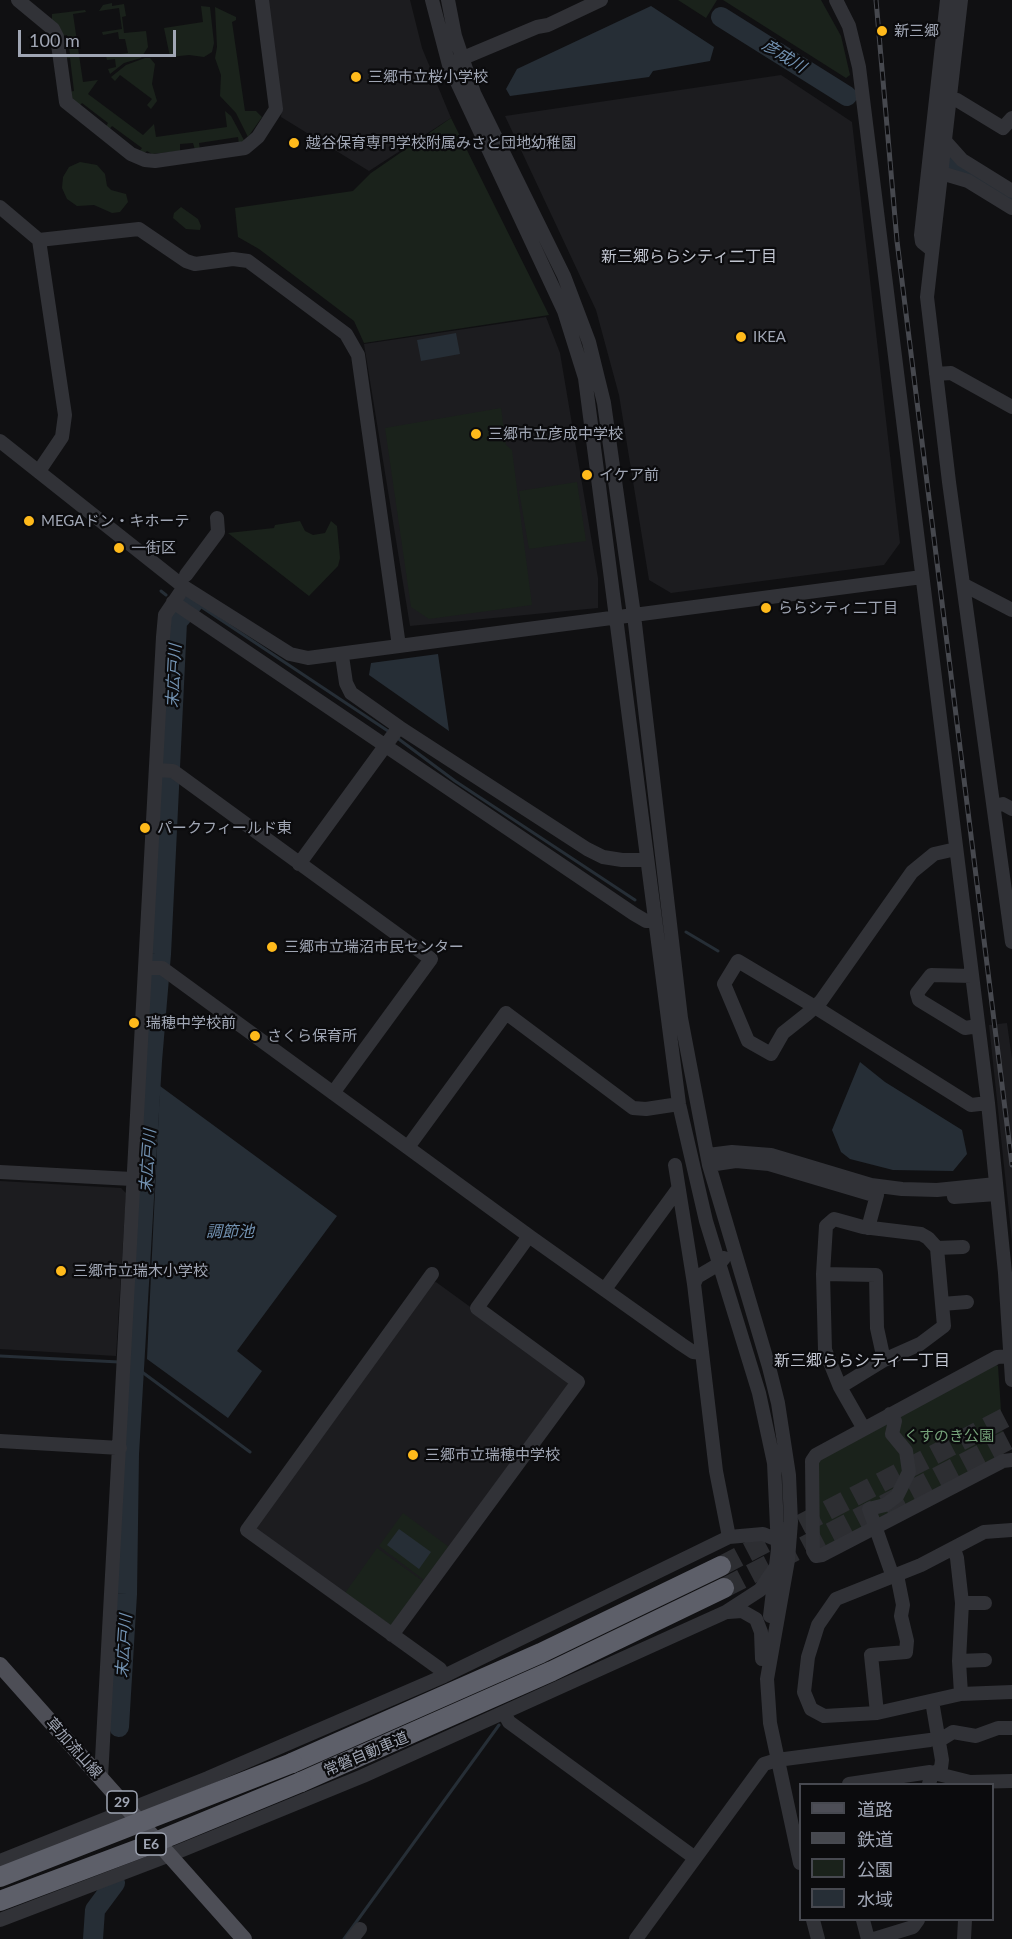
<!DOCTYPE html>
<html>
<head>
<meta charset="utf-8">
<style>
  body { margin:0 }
  #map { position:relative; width:1012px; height:1939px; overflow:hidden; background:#101012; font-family:Lato,"Noto Sans JP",sans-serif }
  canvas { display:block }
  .legend { position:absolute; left:799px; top:1783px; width:195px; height:138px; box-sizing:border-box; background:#0b0b0d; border:2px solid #474950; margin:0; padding:8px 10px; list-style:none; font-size:18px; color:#a0a6b4 }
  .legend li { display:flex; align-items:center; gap:12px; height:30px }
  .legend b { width:30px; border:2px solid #474950 }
  .scale { position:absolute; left:18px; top:30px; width:158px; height:27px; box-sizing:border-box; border:3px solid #a0a6b4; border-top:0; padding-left:8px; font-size:18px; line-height:21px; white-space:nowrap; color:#a0a6b4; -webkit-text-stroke:4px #0b0b0d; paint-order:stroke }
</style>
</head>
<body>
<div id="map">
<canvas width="1012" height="1939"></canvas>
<ul class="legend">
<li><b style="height:8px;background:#4d4e56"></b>道路</li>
<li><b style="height:8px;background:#46484e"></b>鉄道</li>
<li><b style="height:16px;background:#1a221b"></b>公園</li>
<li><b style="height:16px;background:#262e36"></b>水域</li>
</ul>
<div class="scale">100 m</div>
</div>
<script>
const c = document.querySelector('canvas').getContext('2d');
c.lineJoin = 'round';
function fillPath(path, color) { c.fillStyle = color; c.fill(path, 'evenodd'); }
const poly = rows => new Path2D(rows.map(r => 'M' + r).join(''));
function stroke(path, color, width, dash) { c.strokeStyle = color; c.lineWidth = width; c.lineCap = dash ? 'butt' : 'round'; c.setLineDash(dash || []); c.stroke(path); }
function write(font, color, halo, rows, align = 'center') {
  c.font = font + ' Lato,"Noto Sans JP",sans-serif'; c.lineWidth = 4.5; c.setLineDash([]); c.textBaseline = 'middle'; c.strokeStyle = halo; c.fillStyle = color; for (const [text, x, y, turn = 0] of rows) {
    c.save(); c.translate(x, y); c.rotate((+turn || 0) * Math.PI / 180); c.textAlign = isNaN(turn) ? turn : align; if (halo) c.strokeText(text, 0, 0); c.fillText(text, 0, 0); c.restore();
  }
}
fillPath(poly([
  [267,0,410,0,422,48,451,118,369,171,281,117,282,106],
  [781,75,852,122,900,543,884,565,671,593,649,580,619,395,596,310,505,116],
  [546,317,560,353,598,578,598,608,410,626,364,344],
  [1007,1023,1012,1059,1012,1241,989,1025],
  [0,1181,121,1188,126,1193,116,1356,0,1349],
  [436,1282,568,1378,570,1385,394,1627,257,1533,256,1526,431,1283]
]), '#1c1c1f');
fillPath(poly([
  [678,0,717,0,706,18],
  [723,0,821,0,841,36,850,75,846,78],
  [112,3,112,6,124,4,126,16,122,17,124,33,146,31,148,47,141,58,124,63,110,74,108,69,116,67,115,59,107,60,106,56,128,53,125,39,119,39,118,32,103,35,102,32,122,29,119,8,99,11,103,5],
  [201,6,210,7,214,43,212,52,204,57,189,55,170,57,164,28,203,22],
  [215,7,236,17,236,20,232,22,245,111,256,111,262,117,248,137,236,113,220,96,221,75,215,58,217,47],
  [85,10,86,12,73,14,83,82,98,80,88,94,143,135,154,124,156,137,227,127,225,111,231,116,245,142,239,144,238,137,199,143,200,150,195,150,193,143,180,144,180,151,152,154,147,151,143,154,138,153,142,148,112,126,108,131,105,128,108,123,82,103,78,107,68,92,74,91,70,58,63,59,63,55,70,54,67,35,61,36,52,22,52,14],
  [145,58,150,58,155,64,152,84,157,101,151,109,147,105,152,99,120,75,115,81,111,77,126,65],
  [451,118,549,315,364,343,354,321,259,249,238,237,235,208,353,191,371,173],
  [80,162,97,165,105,174,107,186,111,190,126,194,128,202,120,212,112,213,94,205,77,206,67,199,62,188,63,177,69,167],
  [181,207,198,219,201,226,200,230,186,229,173,218,174,213],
  [501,408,506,445,512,450,532,605,429,619,411,607,385,428],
  [577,482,586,541,529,549,519,491],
  [300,521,305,531,313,535,325,533,331,521,337,526,340,558,338,566,309,596,228,533,274,528,275,525],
  [995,1364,998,1366,1004,1454,821,1550,818,1547,816,1463,819,1458],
  [403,1513,449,1547,424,1580,379,1546],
  [377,1548,424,1582,392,1626,345,1593]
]), '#1a221b');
fillPath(poly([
  [651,6,714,47,710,61,653,71,649,77,510,96,506,89,517,69],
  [456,333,460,354,421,361,417,340],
  [438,654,449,731,369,675,371,663],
  [860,1062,885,1082,962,1130,967,1154,953,1171,893,1170,850,1159,841,1152,832,1130],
  [160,1086,337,1216,237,1351,262,1371,228,1418,147,1359],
  [399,1529,431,1552,419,1569,387,1545]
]), '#262e36');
stroke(poly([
  [161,591,166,595],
  [194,602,391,733],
  [396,737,455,781,635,900],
  [686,932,718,951],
  [0,1356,119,1362],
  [134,1366,250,1452],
  [344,1939,499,1725]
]), '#262e36', 3);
stroke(poly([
  [721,17,847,96],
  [952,163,1012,198],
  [119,1727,127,1594,129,1454,152,1061,161,954,177,622,194,602],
  [93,1939,95,1910,115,1883]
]), '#262e36', 20);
stroke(poly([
  [721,1566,1012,1414],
  [724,1588,1012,1438]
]), '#2d2e32', 20, [20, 10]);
stroke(poly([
  [18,0,53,29,57,37,66,102,131,154,145,160,155,161,245,148,258,137,276,109,262,0],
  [432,0,449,65,564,311,585,378,679,1104,706,1221,759,1393,774,1463,778,1549,770,1616],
  [448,0,455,36,474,93,564,276,589,342,604,403,634,615,681,1018,709,1165,769,1367,778,1403,789,1475,791,1522,788,1560,767,1679,770,1723,800,1863],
  [836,0,849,26,859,67,988,1103,1005,1273,1012,1380],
  [961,0,927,297,949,482,1012,942],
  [456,61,537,27,548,25,601,0],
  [950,98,957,100,1003,128,1012,118],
  [945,141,962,160,1012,191],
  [941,173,968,181,1012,208],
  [0,207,39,240,139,229,186,261,195,264,233,259,248,261,346,334,358,355,399,646],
  [39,240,65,415,62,437,39,471],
  [932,250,922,242,921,235,947,0],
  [936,374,951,373,1012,407],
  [0,441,184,587,290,654,308,658,922,577],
  [186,575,218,532,217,518],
  [964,585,1012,610],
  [173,602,634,914,646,921,655,921],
  [342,656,346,683,351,693,399,727,587,849,603,857,622,860,647,860],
  [156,770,173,771,431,959,333,1093],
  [994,806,1003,804,1012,809],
  [956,849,934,854,912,872,821,1001,815,1007,807,1014,783,1033,771,1054,748,1041,724,984,738,961,815,1007,971,1105,988,1103],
  [299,864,399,727],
  [146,968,162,968,529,1236],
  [972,976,931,975,917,993,919,1000,965,1028,978,1026],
  [408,1147,506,1013,633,1108,646,1109,679,1104],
  [708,1155,732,1152,771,1155,871,1185,902,1189,937,1190,996,1184],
  [675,1165,694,1284],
  [709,1165,736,1161,769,1164,870,1194],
  [0,1172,132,1179],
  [954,1197,997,1194],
  [868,1228,877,1195],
  [937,1248,963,1247],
  [724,1258,719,1264,697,1277,694,1284,716,1471,729,1537],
  [432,1274,247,1530,440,1669,444,1676],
  [823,1274,876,1275,877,1328,884,1360],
  [605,1289,678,1189],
  [942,1304,967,1302],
  [1011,1356,997,1357,816,1455,812,1461,813,1551,816,1556,822,1555,1003,1461,1012,1460],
  [840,1387,884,1360,920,1344,944,1326,937,1248,928,1238,921,1234,863,1227,834,1219,826,1226,823,1274,825,1350,840,1387,864,1429],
  [890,1414,895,1421,892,1434,906,1451,909,1472,897,1496,885,1505,869,1509,893,1577],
  [0,1441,120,1448],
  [1012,1530,984,1532,921,1565,836,1599,818,1625,808,1657,804,1692,811,1709,824,1716,877,1713,961,1694,1012,1692],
  [954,1549,957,1558,962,1603,959,1661,961,1694],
  [962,1603,985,1603],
  [728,1612,742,1611,756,1619,761,1632,762,1659],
  [392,1635,578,1382,477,1308,529,1236,681,1344,693,1352,702,1353],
  [959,1661,985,1660],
  [504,1713,509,1722,695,1858],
  [877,1713,871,1655,906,1652,907,1641,901,1616,903,1605,897,1575],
  [940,1740,953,1732,976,1736,998,1728,1012,1728],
  [101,1778,163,637,165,615,184,587],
  [849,1784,930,1772,970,1782,1012,1781],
  [929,1784,931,1777,941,1768,942,1760,932,1701],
  [0,1861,208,1778,444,1676,729,1537,763,1534,785,1543],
  [0,1920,170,1855,363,1776,726,1612,760,1590,775,1568],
  [813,1920,818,1939],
  [863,1920,868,1939],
  [352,1939,360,1929],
  [636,1939,764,1764,777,1760,930,1740],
  [874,1939,913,1927,918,1920],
  [964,1939,965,1920]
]), '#313237', 14);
stroke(poly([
  [0,1665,244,1939]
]), '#4d4e56', 16);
stroke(poly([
  [292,1763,541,1653,721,1566],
  [301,1782,552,1671,724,1588]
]), '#5d5f69', 20);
const rail = poly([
  [876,0,897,241,1012,1165]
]);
stroke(rail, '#46484e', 5);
stroke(rail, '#0b0b0d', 3, [9]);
stroke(poly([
  [0,1877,292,1763],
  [0,1901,141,1848,301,1782]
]), '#5d5f69', 20);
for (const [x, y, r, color] of [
  [882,31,6,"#ffba1b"],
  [356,77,6,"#ffba1b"],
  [294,143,6,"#ffba1b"],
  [741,337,6,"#ffba1b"],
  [476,434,6,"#ffba1b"],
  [587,475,6,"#ffba1b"],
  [29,521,6,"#ffba1b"],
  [119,548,6,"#ffba1b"],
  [766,608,6,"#ffba1b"],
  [145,828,6,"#ffba1b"],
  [272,947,6,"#ffba1b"],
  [134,1023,6,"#ffba1b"],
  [255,1036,6,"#ffba1b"],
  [61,1271,6,"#ffba1b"],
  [413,1455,6,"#ffba1b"]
]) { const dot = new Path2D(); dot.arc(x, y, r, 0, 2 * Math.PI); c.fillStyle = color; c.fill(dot); stroke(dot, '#0b0b0d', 2); }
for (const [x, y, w] of [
  [122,1802,30],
  [151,1844,30]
]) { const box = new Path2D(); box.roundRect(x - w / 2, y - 11, w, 22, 4.5); c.fillStyle = '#0b0b0d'; c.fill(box); stroke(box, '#a0a6b4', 1.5); }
write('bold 14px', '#a0a6b4', null, [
  ["29",122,1802],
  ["E6",151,1844]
]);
write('15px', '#a0a6b4', '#0b0b0d', [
  ["新三郷",894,31],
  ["三郷市立桜小学校",368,77],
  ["越谷保育専門学校附属みさと団地幼稚園",306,143],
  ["IKEA",753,337],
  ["三郷市立彦成中学校",488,434],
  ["イケア前",599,475],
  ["MEGAドン・キホーテ",41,521],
  ["一街区",131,548],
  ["ららシティ二丁目",778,608],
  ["パークフィールド東",157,828],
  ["三郷市立瑞沼市民センター",284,947],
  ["瑞穂中学校前",146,1023],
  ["さくら保育所",267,1036],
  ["三郷市立瑞木小学校",73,1271],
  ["三郷市立瑞穂中学校",425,1455]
], 'left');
write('15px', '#75a179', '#0b0b0d', [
  ["くすのき公園",949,1436]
]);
write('15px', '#a0a6b4', '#0b0b0d', [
  ["草加流山線",74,1748,48],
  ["常磐自動車道",366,1754,-23]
]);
write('italic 16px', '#7393b3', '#0b0b0d', [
  ["彦成川",784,56,32],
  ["末広戸川",174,676,-87],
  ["末広戸川",148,1161,-86],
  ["調節池",230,1232],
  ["末広戸川",124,1646,-86]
]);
write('16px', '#c1c5d0', '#0b0b0d', [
  ["新三郷ららシティ二丁目",689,257],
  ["新三郷ららシティ一丁目",862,1361]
]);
</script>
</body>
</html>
